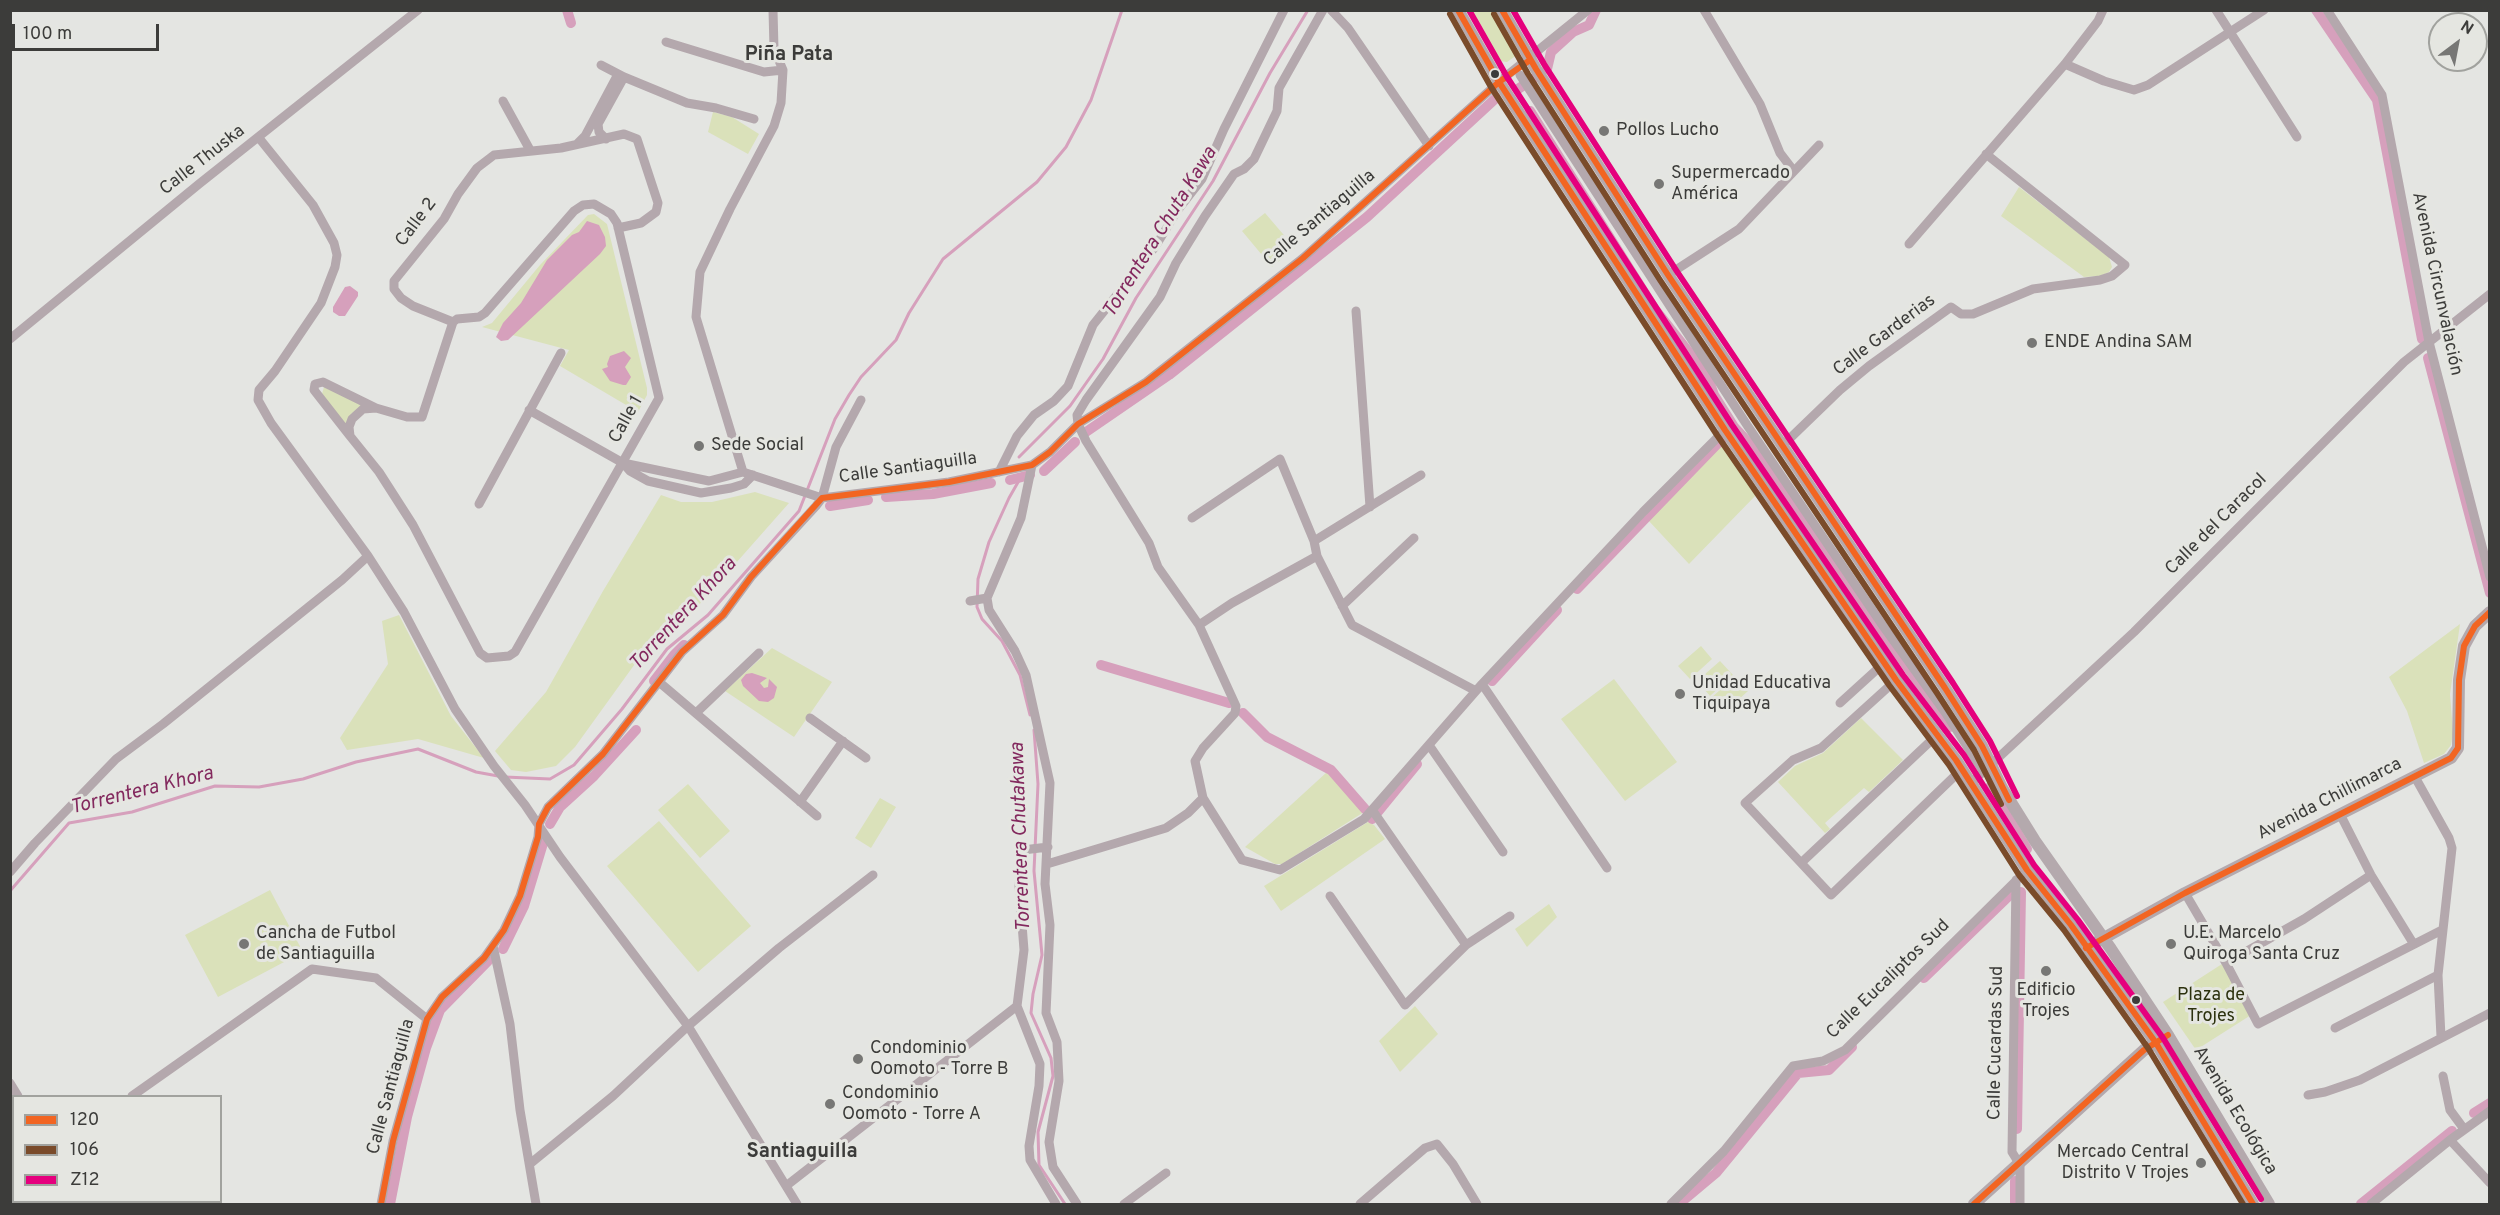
<!DOCTYPE html>
<html>
<head>
<meta charset="utf-8">
<style>
  body { margin:0 }
  #map { position:relative; width:2500px; height:1215px; overflow:hidden; background:#e4e5e2; font-family:Overpass,sans-serif }
  canvas { display:block }
  .frame { position:absolute; inset:0; border:12px solid #3c3c3a; pointer-events:none }
  .legend { position:absolute; left:12px; top:1095px; width:210px; height:108px; box-sizing:border-box; background:#e5e6e1; border:2px solid #a1a29e; margin:0; padding:8px 10px; list-style:none; font-size:18px; color:#3c3c3a }
  .legend li { display:flex; align-items:center; gap:12px; height:30px }
  .legend b { width:30px; border:2px solid #a1a29e }
  .north { position:absolute; left:2428px; top:12px; width:60px; height:60px; box-sizing:border-box; background:#e5e6e1; border:2px solid #a1a29e; border-radius:50%; rotate:32deg; font-size:16px; font-weight:700; line-height:24px; text-align:center; color:#3c3c3a }
  .north::after { content:''; display:block; margin:auto; width:21px; height:27px; background:#777775; clip-path:polygon(50% 0,100% 100%,50% 72%,0 100%) }
  .scale { position:absolute; left:12px; top:24px; width:147px; height:27px; box-sizing:border-box; border:3px solid #3c3c3a; border-top:0; padding-left:8px; font-size:18px; line-height:21px; white-space:nowrap; color:#3c3c3a; -webkit-text-stroke:4px #e5e6e1; paint-order:stroke }
</style>
</head>
<body>
<div id="map">
<canvas width="2500" height="1215"></canvas>
<div class="frame"></div>
<ul class="legend">
<li><b style="height:8px;background:#f26522"></b>120</li>
<li><b style="height:8px;background:#7a4b2a"></b>106</li>
<li><b style="height:8px;background:#e5007d"></b>Z12</li>
</ul>
<div class="north">N</div>
<div class="scale">100 m</div>
</div>
<script>
const c = document.querySelector('canvas').getContext('2d');
c.lineJoin = 'round';
function fillPath(path, color) { c.fillStyle = color; c.fill(path, 'evenodd'); }
const poly = rows => new Path2D(rows.map(r => 'M' + r).join(''));
function stroke(path, color, width, dash) { c.strokeStyle = color; c.lineWidth = width; c.lineCap = dash ? 'butt' : 'round'; c.setLineDash(dash || []); c.stroke(path); }
function write(font, color, halo, rows, align = 'center') {
  c.font = font + ' Overpass,sans-serif'; c.lineWidth = 6; c.setLineDash([]); c.textBaseline = 'middle'; c.strokeStyle = halo; c.fillStyle = color; for (const [text, x, y, turn = 0] of rows) {
    c.save(); c.translate(x, y); c.rotate((+turn || 0) * Math.PI / 180); c.textAlign = isNaN(turn) ? turn : align; if (halo) c.strokeText(text, 0, 0); c.fillText(text, 0, 0); c.restore();
  }
}
fillPath(poly([
  [1469,11,1498,11,1521,50,1520,53,1507,62,1500,61],
  [713,112,732,117,759,134,748,154,708,132],
  [2019,187,2109,257,2112,267,2109,272,2100,276,2084,277,2001,216],
  [1265,213,1295,248,1272,267,1242,231],
  [594,214,607,224,647,388,647,395,638,412,560,366,569,350,482,327,492,323,540,265,588,215],
  [324,387,365,405,351,414,346,426,322,394],
  [1722,442,1758,493,1689,564,1648,520],
  [755,492,789,503,698,606,650,643,575,747,556,766,526,772,511,770,495,751,546,692,603,591,661,495,681,502,712,502],
  [399,615,451,716,484,758,418,739,347,750,340,738,388,664,382,621],
  [2460,624,2450,694,2453,733,2451,745,2444,754,2424,763,2407,711,2389,677],
  [1701,646,1712,659,1690,679,1678,666],
  [772,648,832,682,794,737,725,691],
  [1720,661,1733,675,1710,696,1697,681],
  [1735,677,1748,691,1725,712,1712,697],
  [1614,679,1677,762,1625,801,1561,719],
  [1861,718,1903,760,1869,792,1864,788,1825,823,1830,829,1825,833,1778,782,1795,766,1823,753],
  [1327,772,1364,812,1282,864,1275,864,1245,847],
  [688,784,730,831,700,858,658,810],
  [880,798,896,807,871,848,855,838],
  [659,821,751,926,698,972,607,866],
  [1368,822,1374,825,1385,839,1281,911,1264,886],
  [270,890,303,952,218,997,185,935],
  [1549,904,1557,917,1527,947,1515,929],
  [2222,964,2251,1015,2196,1050,2163,1002],
  [1415,1006,1438,1034,1400,1072,1379,1041]
]), '#dae1ba');
fillPath(poly([
  [587,221,599,225,605,237,606,246,600,254,508,340,501,341,496,337,503,323,521,303,547,260,572,235,579,232],
  [350,286,358,292,358,296,345,316,339,316,333,312,333,307,345,287],
  [624,351,631,358,625,367,631,377,626,385,623,385,610,381,602,369,608,367,607,364,610,356],
  [752,673,767,678,760,683,764,688,768,687,769,679,777,687,774,698,768,702,759,701,743,686,741,680,746,674]
]), '#d6a0bc');
stroke(poly([
  [1019,457,1070,406,1103,359,1136,298,1213,181,1270,73,1308,10],
  [1021,477,1009,498,989,542,978,579,977,607,982,619,1002,641,1020,675,1030,715],
  [1034,730,1038,784,1034,871,1042,955,1033,994,1031,1013,1051,1058,1053,1076,1038,1132,1039,1165,1065,1204],
  [505,777,550,779,574,765,622,709,667,649,708,615,799,511,835,419,849,395,861,377,896,340,909,313,943,259,1037,182,1066,147,1091,100,1122,10],
  [10,891,69,823,132,812,215,786,259,787,303,779,356,762,418,749,476,772,498,776]
]), '#d6a0bc', 3);
stroke(poly([
  [567,10,571,23],
  [2316,10,2377,100,2422,339],
  [1547,69,1551,52,1573,32,1589,25,1596,10],
  [1518,89,1536,77],
  [1530,111,1654,308,1707,375,1714,395,1734,427,1748,442,1950,727],
  [2428,358,2490,593],
  [1086,432,1169,375,1367,217,1496,98],
  [1044,471,1075,442],
  [1010,480,1030,475],
  [886,497,933,494,991,483],
  [830,506,868,500],
  [1577,589,1722,439],
  [1101,665,1229,703],
  [654,681,674,655,684,645],
  [1492,681,1557,610],
  [1243,713,1267,737,1331,770,1365,809],
  [1990,787,2027,849],
  [1372,819,1417,764],
  [550,824,560,807,594,776,636,730],
  [503,949,524,906,544,840],
  [1924,978,2010,895],
  [2474,1113,2490,1103],
  [2017,1129,2021,892],
  [390,1204,407,1117,426,1048,440,1010,488,961],
  [1679,1204,1716,1173,1798,1073,1829,1070,1852,1047],
  [2015,1204,2015,1181],
  [2361,1204,2452,1131]
]), '#d6a0bc', 10);
stroke(poly([
  [1323,10,1279,88,1277,111,1254,159,1244,169,1234,174,1205,216,1176,263,1160,297,1086,400,1077,415,1078,424,1086,441,1149,543,1158,567,1199,625,1236,706,1235,713,1203,748,1195,761,1203,798,1242,860,1280,870,1364,819,1482,684,1643,512,1725,430],
  [1331,10,1348,28,1429,146],
  [1704,10,1760,104,1780,153,1793,170],
  [2216,10,2297,137],
  [2327,10,2382,95,2429,342,2490,577],
  [666,42,764,72,783,70],
  [2065,64,2104,81,2134,90,2148,85,2264,10],
  [601,65,624,77,687,103,716,108,754,119],
  [1520,75,1747,425,1881,623,1945,712,1983,771],
  [503,101,530,150],
  [259,138,313,205,334,243,337,255,335,267,321,303,275,371,259,390,258,400,271,423,368,556,404,612,455,709,494,766,525,805,560,857,688,1026,797,1204],
  [606,139,599,132,598,124,624,77],
  [577,144,585,136,618,74],
  [594,204,611,214,617,223,659,398,515,652,509,656,487,658,480,653,413,525,379,472,350,436,349,427,352,419,363,409,376,408,407,417,422,417,453,322,457,319,479,317,485,313,574,211,583,205,594,204],
  [1909,244,2065,64,2098,21,2103,10],
  [1668,275,1739,229,1819,145],
  [1356,311,1370,507],
  [453,322,413,306,401,298,394,289,394,281,444,219,458,194,477,168,494,155,561,148,624,134,637,139,658,203,656,212,641,223,618,228],
  [10,339,199,184,418,10],
  [529,410,623,463,709,481,743,472,822,498,949,482,1032,465,1050,452,1078,424,1146,382,1303,258,1499,82,1588,10],
  [350,436,314,390,315,384,323,382,376,408],
  [1782,446,1840,390,1869,366,1951,307,1961,314,1973,314,2033,289,2100,280,2112,276,2125,265,1986,154],
  [623,463,630,471,648,481,701,493,731,488,744,484,753,475],
  [1032,465,1021,518,987,598,989,610,1015,651,1026,675,1050,783,1045,884,1050,925,1046,1013,1057,1042,1059,1081,1049,1142,1053,1167,1077,1204],
  [743,472,696,317,700,272,730,209,774,126,781,103,783,70,774,49,773,10],
  [999,472,1017,436,1034,415,1054,401,1068,386,1093,325,1155,247,1177,211,1202,179,1224,129,1284,10],
  [479,504,561,353],
  [1192,518,1280,459,1314,541,1317,556,1352,625,1476,691],
  [1314,541,1421,475],
  [970,601,987,598],
  [1342,606,1414,538],
  [1199,625,1232,603,1317,556],
  [1896,680,1821,748,1793,760,1745,803,1831,895,1962,769],
  [659,682,817,816],
  [1482,684,1607,868],
  [1840,703,1884,663],
  [696,713,759,653],
  [810,718,866,758],
  [1429,745,1503,852],
  [2415,777,2449,838,2452,848,2438,975,2441,1037],
  [1971,783,2134,632,2404,362,2490,294],
  [800,802,843,741],
  [1373,811,1466,945],
  [2340,814,2371,875,2413,943],
  [1048,847,1023,850,1021,861,1019,886,1024,950,1017,1006,1040,1064,1039,1086,1029,1146,1030,1160,1056,1204],
  [1801,863,1937,735],
  [1047,864,1166,828,1188,813,1203,798],
  [10,872,35,843,116,759,163,724,342,580,368,556],
  [2016,880,2012,1152,2020,1165,2020,1204],
  [2185,893,2226,963,2258,1024,2442,930],
  [1330,896,1405,1005,1466,945,1510,916],
  [493,946,510,1024,520,1110,536,1204],
  [2226,963,2304,919,2371,875],
  [2335,1028,2438,975],
  [2443,1076,2450,1110,2464,1129],
  [10,1083,18,1096],
  [2308,1095,2325,1092,2360,1080,2490,1013],
  [132,1096,312,969,376,978,427,1019],
  [2450,1140,2490,1183],
  [531,1163,613,1096,688,1026,779,948,873,875],
  [786,1186,1017,1006],
  [89,1202,91,1204],
  [381,1204,393,1141,427,1019,442,997,484,958,504,930,520,896,538,837,539,824,548,807,603,754,682,652,723,615,751,577,816,506,822,498,836,447,861,400],
  [1124,1204,1166,1173],
  [1360,1204,1425,1148,1437,1144,1453,1164,1477,1204],
  [1671,1204,1724,1151,1793,1066,1823,1061,1845,1050,2027,870],
  [2371,1204,2450,1140,2490,1111]
]), '#b4a8ad', 9);
stroke(poly([
  [1458,10,1499,82,1725,430,1896,680,1956,760,2027,870,2071,925,2156,1043,2253,1204],
  [1502,10,1536,69,1668,275,1945,688,1982,746,2002,788,2035,841,2111,949,2168,1035,2269,1204],
  [2086,948,2185,893,2451,758,2458,748,2459,680,2464,646,2475,626,2490,612],
  [1974,1204,2144,1050,2156,1043]
]), '#b4a9ad', 12);
stroke(poly([
  [1458,10,1499,82,1725,430,1896,680,1956,760,2027,870,2071,925,2156,1043,2253,1204],
  [1502,10,1536,69,1668,275,1945,688,1982,746,2009,800],
  [2086,948,2185,893,2451,758,2458,748,2459,680,2464,646,2475,626,2490,612],
  [381,1204,393,1141,427,1019,442,997,484,958,504,930,520,896,538,837,539,824,548,807,603,754,682,652,723,615,751,577,822,498,949,482,1032,465,1050,452,1078,424,1146,382,1303,258,1499,82,1530,60],
  [1974,1204,2144,1050,2168,1035]
]), '#f26522', 6);
stroke(poly([
  [1450,14,1491,87,1717,435,1889,685,1949,765,2019,875,2064,930,2148,1048,2243,1204],
  [1494,14,1528,74,1660,280,1937,693,1974,750,2001,804]
]), '#7a4b2a', 6);
stroke(poly([
  [1469,10,1507,77,1732,425,1903,675,1964,755,2034,865,2078,920,2163,1038,2261,1199],
  [1513,10,1544,64,1676,270,1953,683,1990,741,2017,796]
]), '#e5007d', 6);
for (const [x, y, r, color] of [
  [1495,74,5,"#3c3c3a"],
  [1604,131,6,"#777775"],
  [1659,184,6,"#777775"],
  [2032,343,6,"#777775"],
  [699,446,6,"#777775"],
  [1680,694,6,"#777775"],
  [244,944,6,"#777775"],
  [2171,944,6,"#777775"],
  [2046,971,6,"#777775"],
  [2136,1000,5,"#3c3c3a"],
  [858,1059,6,"#777775"],
  [830,1104,6,"#777775"],
  [2201,1163,6,"#777775"]
]) { const dot = new Path2D(); dot.arc(x, y, r, 0, 2 * Math.PI); c.fillStyle = color; c.fill(dot); stroke(dot, '#e5e6e1', 2); }
write('18px', '#3c3c3a', '#e5e6e1', [
  ["Pollos Lucho",1616,131],
  ["Supermercado",1671,174],
  ["América",1671,195],
  ["ENDE Andina SAM",2044,343],
  ["Sede Social",711,446],
  ["Unidad Educativa",1692,684],
  ["Tiquipaya",1692,705],
  ["Cancha de Futbol",256,934],
  ["de Santiaguilla",256,955],
  ["U.E. Marcelo",2183,934],
  ["Quiroga Santa Cruz",2183,955],
  ["Edificio",2046,991,"center"],
  ["Trojes",2046,1012,"center"],
  ["Condominio",870,1049],
  ["Oomoto - Torre B",870,1070],
  ["Condominio",842,1094],
  ["Oomoto - Torre A",842,1115],
  ["Mercado Central",2189,1153,"right"],
  ["Distrito V Trojes",2189,1174,"right"]
], 'left');
write('18px', '#3c3c3a', '#e5e6e1', [
  ["Calle Thuska",203,161,-38],
  ["Calle Santiaguilla",1320,219,-40],
  ["Calle 2",417,223,-53],
  ["Avenida Circunvalación",2436,284,78],
  ["Calle Garderias",1885,336,-37],
  ["Calle 1",627,420,-61],
  ["Calle Santiaguilla",908,469,-8],
  ["Calle del Caracol",2217,525,-45],
  ["Avenida Chillimarca",2330,800,-27],
  ["Calle Eucaliptos Sud",1889,980,-44],
  ["Calle Cucardas Sud",1997,1043,-89],
  ["Calle Santiaguilla",392,1087,-75],
  ["Avenida Ecológica",2234,1111,59]
]);
write('18px', '#2c310e', '#e5e6e1', [
  ["Plaza de",2211,996],
  ["Trojes",2211,1017]
]);
write('bold 20px', '#3c3c3a', '#e5e6e1', [
  ["Piña Pata",789,56],
  ["Santiaguilla",802,1153]
]);
write('italic 20px', '#83295e', '#e5e6e1', [
  ["Torrentera Chuta Kawa",1161,233,-58],
  ["Torrentera Khora",684,615,-47],
  ["Torrentera Khora",142,792,-14],
  ["Torrentera Chutakawa",1022,837,-92]
]);
</script>
</body>
</html>
